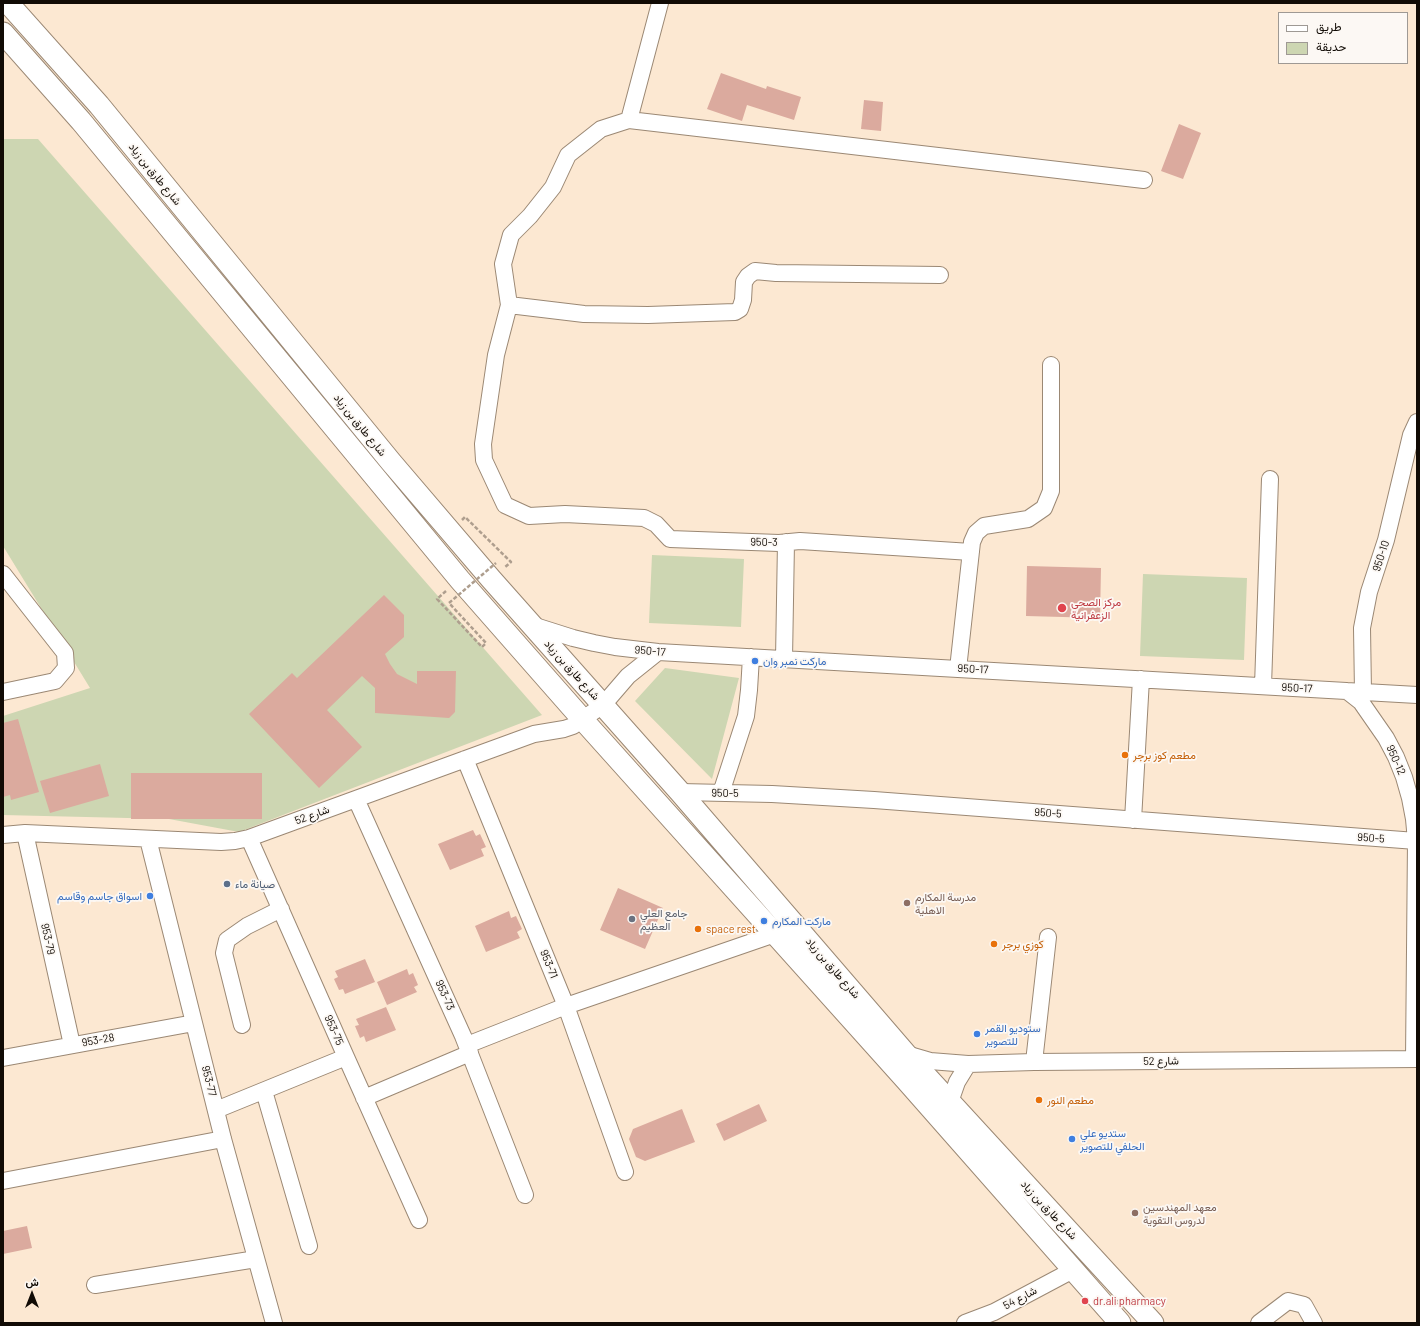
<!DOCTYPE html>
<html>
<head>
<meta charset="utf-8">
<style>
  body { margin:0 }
  #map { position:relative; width:1420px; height:1326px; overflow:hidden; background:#fce8d2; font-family:Barlow,Vazirmatn,sans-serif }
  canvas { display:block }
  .frame { position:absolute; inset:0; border:4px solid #110b05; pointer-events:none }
  .legend { position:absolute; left:1278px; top:12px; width:130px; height:52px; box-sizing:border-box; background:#fcf8f4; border:1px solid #9e9994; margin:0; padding:5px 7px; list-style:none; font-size:12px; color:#110b05 }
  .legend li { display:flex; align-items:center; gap:8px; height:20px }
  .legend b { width:20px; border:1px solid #9e9994 }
  .north { position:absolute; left:12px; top:1274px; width:40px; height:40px; -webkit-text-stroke:3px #fcf8f4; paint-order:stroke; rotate:0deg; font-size:11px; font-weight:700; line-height:16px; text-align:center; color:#110b05 }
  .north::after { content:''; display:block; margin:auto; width:14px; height:18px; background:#110b05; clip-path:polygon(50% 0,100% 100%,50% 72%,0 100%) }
</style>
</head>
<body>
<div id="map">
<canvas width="1420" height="1326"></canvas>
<div class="frame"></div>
<ul class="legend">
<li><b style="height:5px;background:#fff"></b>طريق</li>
<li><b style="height:11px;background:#cdd6b2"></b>حديقة</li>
</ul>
<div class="north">ش</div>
</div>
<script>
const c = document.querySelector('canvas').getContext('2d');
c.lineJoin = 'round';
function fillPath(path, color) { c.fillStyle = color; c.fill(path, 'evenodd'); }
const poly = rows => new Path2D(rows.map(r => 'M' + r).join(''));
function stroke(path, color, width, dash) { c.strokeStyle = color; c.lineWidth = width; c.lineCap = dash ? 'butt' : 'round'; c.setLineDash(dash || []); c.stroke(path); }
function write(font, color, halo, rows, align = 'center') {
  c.font = font + ' Barlow,Vazirmatn,sans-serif'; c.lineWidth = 3.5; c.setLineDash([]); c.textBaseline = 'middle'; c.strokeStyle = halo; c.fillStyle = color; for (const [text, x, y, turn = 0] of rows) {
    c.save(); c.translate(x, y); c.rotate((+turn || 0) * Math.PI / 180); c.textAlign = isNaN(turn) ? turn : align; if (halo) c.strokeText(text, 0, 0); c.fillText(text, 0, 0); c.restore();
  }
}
fillPath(poly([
  [3,139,38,139,542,715,239,832,169,819,3,815,3,716,90,688,3,546],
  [652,555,744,559,741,627,649,623],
  [1143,574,1247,578,1244,660,1140,656],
  [665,668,739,678,712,779,635,701]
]), '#cdd6b2');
fillPath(poly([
  [721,73,766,89,767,86,801,97,794,120,747,105,742,121,707,109],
  [864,100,883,102,881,131,861,129],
  [1179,124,1201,133,1183,179,1161,171],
  [1027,566,1101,568,1100,618,1026,616],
  [384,595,404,615,404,637,385,654,390,664,397,674,417,684,417,671,456,671,455,712,449,718,375,713,375,688,362,676,327,710,362,747,319,788,249,714,292,673,297,678],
  [18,719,39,792,11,800,10,795,3,797,3,723],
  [100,764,109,796,50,813,40,781],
  [131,773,262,773,262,819,131,819],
  [473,830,476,836,480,834,486,847,481,849,484,856,450,870,438,844],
  [618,888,663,908,645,949,600,930],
  [509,911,511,918,516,916,522,929,517,932,520,938,486,952,475,926],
  [365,959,375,982,345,994,343,989,339,990,334,979,338,977,335,971],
  [407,969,409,975,413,973,418,985,414,987,417,992,387,1005,377,982],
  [386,1007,396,1030,366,1042,364,1036,360,1038,355,1026,359,1025,356,1019],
  [759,1104,767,1121,724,1141,716,1124],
  [682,1109,695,1142,645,1161,636,1157,629,1139,633,1129],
  [27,1226,32,1248,3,1254,3,1231]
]), '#dbaa9e');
const minor = poly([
  [660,3,629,120,601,129,568,155,553,187,530,216,511,235,503,264,509,305,496,355,483,444,484,460,505,505,529,516,565,514,644,518,656,524,670,539,779,543,800,541,971,552],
  [629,120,1144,180],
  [509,305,584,314,648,315,735,312,740,309,743,300,744,282,748,276,755,271,776,273,940,275],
  [3,574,65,653,66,668,55,681,3,692],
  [532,625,573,638,594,643,615,647,658,652,1417,695],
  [784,659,786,542],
  [958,669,972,542,976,533,984,526,1028,519,1044,508,1051,491,1051,365],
  [1263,686,1270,479],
  [1347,691,1361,702,1386,738,1396,757,1404,777,1410,798,1414,819,1416,841,1414,1059],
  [1363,692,1362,628,1369,592,1386,540,1411,435,1417,422],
  [465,759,566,1006,625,1172],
  [680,792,772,794,874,800,1416,841],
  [721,793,746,716,749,690,751,657],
  [356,799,463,1036,525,1195],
  [1133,820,1141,679],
  [25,833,72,1045],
  [3,835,25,833,221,842,235,841,249,838,534,734,564,729,573,726,603,705,628,676,658,652],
  [249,838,346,1057,419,1220],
  [148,839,223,1139,274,1323],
  [242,1025,224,953,227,940,247,926,281,909],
  [467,1045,566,1006,775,934],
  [906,1054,930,1061,968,1064,1034,1062,1417,1059],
  [3,1058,194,1023],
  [1034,1062,1048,937],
  [264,1091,309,1246],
  [364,1098,470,1053],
  [950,1102,957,1082,968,1064],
  [216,1110,346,1057],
  [3,1181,223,1139],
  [95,1285,256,1259],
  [965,1323,994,1312,1073,1270],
  [1259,1323,1288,1301,1304,1305,1314,1323]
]);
const major = poly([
  [8,3,99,105,391,462,491,579,680,792,906,1054,1153,1323],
  [3,33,81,121,460,580,583,720,906,1080,1120,1323]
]);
stroke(minor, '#9b8874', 18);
stroke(major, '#9b8874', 23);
stroke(poly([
  [462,520,465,517,511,562,504,568],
  [446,591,437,599,482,647,486,643,449,603]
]), '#ae9e8e', 2.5, [4, 2]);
stroke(minor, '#fff', 16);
stroke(major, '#fff', 21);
stroke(poly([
  [449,603,496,563]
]), '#ae9e8e', 2.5, [4, 2]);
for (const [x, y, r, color] of [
  [1062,608,5,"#e0444e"],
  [755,661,4,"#3f7fe0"],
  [1125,755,4,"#e8710a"],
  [227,884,4,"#5c6f8a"],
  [150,896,4,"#3f7fe0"],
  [907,903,4,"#8d6e63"],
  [632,919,4,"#6b7280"],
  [764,921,4,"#3f7fe0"],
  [698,929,4,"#e8710a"],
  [994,944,4,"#e8710a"],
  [977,1034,4,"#3f7fe0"],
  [1039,1100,4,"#e8710a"],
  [1072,1139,4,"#3f7fe0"],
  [1135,1213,4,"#8d6e63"],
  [1085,1301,4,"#e0444e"]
]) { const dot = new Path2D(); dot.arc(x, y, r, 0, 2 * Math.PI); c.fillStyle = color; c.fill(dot); stroke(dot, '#fcf8f4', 1.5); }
write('11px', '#110b05', '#fcf8f4', [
  ["شارع طارق بن زياد",155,174,51],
  ["شارع طارق بن زياد",360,425,51],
  ["950-3",764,542,1],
  ["950-10",1381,556,-72],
  ["950-17",650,651,5],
  ["950-17",973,669,3],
  ["شارع طارق بن زياد",572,670,48],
  ["950-17",1297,688,3],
  ["950-12",1396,760,66],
  ["950-5",725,793,1],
  ["950-5",1048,813,4],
  ["شارع 52",312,815,-20],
  ["950-5",1371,838,4],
  ["953-79",48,939,78],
  ["953-71",549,964,68],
  ["شارع طارق بن زياد",833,968,49],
  ["953-73",445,995,66],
  ["953-75",334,1030,66],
  ["953-28",98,1040,-10],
  ["شارع 52",1161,1061,-1],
  ["953-77",209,1081,76],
  ["شارع طارق بن زياد",1049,1210,47],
  ["شارع 54",1020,1298,-28]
]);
write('11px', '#be3a42', '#fcf8f4', [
  ["مركز الصحي",1071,602],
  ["الزعفرانية",1071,615],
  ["dr.ali pharmacy",1093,1301]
], 'left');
write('11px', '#366cbe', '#fcf8f4', [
  ["ماركت نمبر وان",763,661],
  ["اسواق جاسم وقاسم",142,896,"right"],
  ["ماركت المكارم",772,921],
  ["ستوديو القمر",985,1028],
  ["للتصوير",985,1041],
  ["ستديو علي",1080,1133],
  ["الحلفي للتصوير",1080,1146]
], 'left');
write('11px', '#c56008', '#fcf8f4', [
  ["مطعم كوز برجر",1133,755],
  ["space rest",706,929],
  ["كوزي برجر",1002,944],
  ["مطعم النور",1047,1100]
], 'left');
write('11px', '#4e5e75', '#fcf8f4', [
  ["صيانة ماء",235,884]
], 'left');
write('11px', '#785e54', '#fcf8f4', [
  ["مدرسة المكارم",915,897],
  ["الاهلية",915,910],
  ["معهد المهندسين",1143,1207],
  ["لدروس التقوية",1143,1220]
], 'left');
write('11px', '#5b616d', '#fcf8f4', [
  ["جامع العلي",640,913],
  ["العظيم",640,926]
], 'left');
</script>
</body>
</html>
